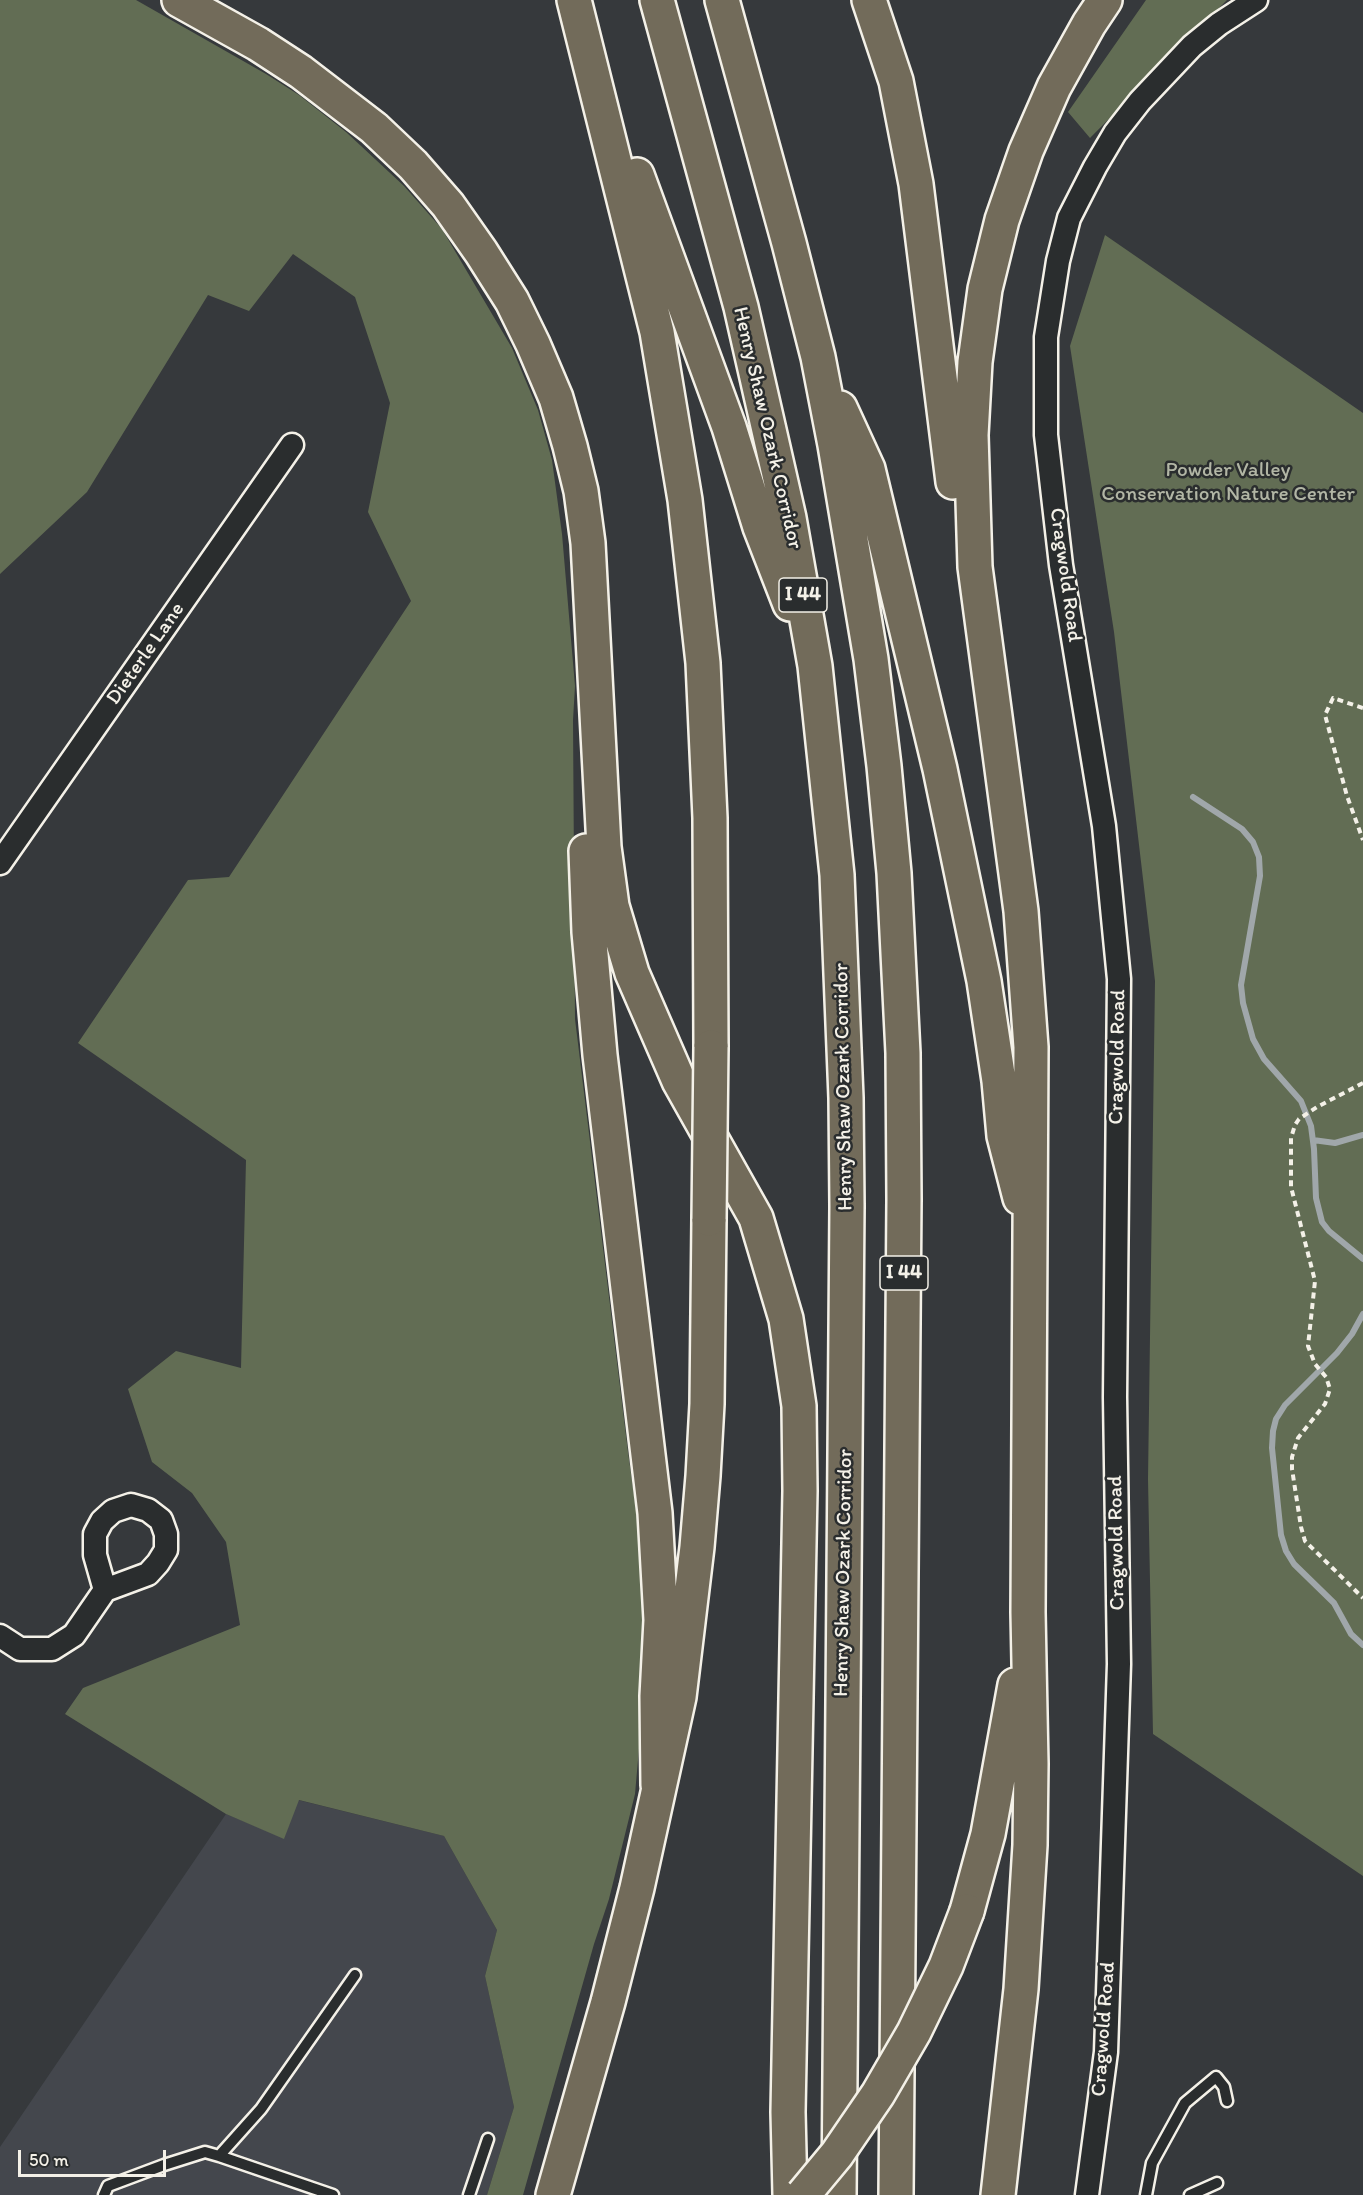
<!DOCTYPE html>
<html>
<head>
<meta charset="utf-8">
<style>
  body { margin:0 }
  #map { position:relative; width:1363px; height:2195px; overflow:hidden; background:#36393c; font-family:Itim,sans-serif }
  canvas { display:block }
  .scale { position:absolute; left:18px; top:2150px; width:148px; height:27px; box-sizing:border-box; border:3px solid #f4f1e8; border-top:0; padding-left:8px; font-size:18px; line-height:21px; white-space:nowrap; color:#f4f1e8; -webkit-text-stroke:4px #2a2d2e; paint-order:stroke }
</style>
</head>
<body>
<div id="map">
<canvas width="1363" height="2195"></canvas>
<div class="scale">50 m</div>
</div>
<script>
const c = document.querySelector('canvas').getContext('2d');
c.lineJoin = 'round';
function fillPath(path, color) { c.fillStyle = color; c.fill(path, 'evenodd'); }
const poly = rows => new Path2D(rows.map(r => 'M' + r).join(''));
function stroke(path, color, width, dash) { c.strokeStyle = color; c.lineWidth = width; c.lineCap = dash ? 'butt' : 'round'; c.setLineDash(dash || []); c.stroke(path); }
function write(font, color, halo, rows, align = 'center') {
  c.font = font + ' Itim,sans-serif'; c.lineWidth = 5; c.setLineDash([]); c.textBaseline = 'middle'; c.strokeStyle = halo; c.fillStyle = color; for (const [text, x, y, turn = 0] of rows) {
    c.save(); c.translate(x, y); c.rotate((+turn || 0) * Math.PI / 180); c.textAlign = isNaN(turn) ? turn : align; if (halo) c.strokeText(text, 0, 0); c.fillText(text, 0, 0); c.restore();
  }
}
fillPath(poly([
  [298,1800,444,1836,497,1930,485,1976,514,2107,487,2195,0,2195,0,2147,226,1814,284,1838]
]), '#44474d');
fillPath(poly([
  [0,0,136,0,266,74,299,95,346,132,404,186,442,229,512,348,538,410,552,460,562,534,575,686,573,720,575,1019,628,1452,646,1581,644,1692,635,1794,609,1899,594,1944,523,2195,487,2195,514,2107,485,1976,497,1930,444,1836,299,1800,284,1839,226,1814,65,1714,83,1688,240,1625,226,1542,192,1493,152,1462,128,1389,176,1351,241,1368,246,1160,78,1043,188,880,229,877,411,601,368,512,390,403,355,297,293,254,249,311,208,295,87,492,0,574],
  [1146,0,1227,0,1090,138,1068,112],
  [1105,235,1363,413,1363,1876,1153,1734,1148,1479,1155,981,1114,632,1070,346]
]), '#626d54');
stroke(poly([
  [1193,797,1242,829,1253,842,1259,857,1260,876,1241,985,1243,1003,1253,1039,1264,1059,1301,1101,1311,1126,1314,1149,1316,1198,1322,1222,1329,1231,1363,1259],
  [1313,1140,1335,1143,1363,1135],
  [1363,1314,1352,1334,1337,1353,1285,1405,1276,1419,1273,1431,1272,1448,1281,1535,1286,1551,1294,1564,1334,1603,1351,1634,1363,1645]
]), '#a0a7aa', 6);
const service = poly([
  [219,2156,333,2195],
  [104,2195,108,2186,164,2165,205,2152,219,2156,261,2109,355,1975],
  [469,2195,488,2139],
  [1146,2195,1152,2163,1185,2103,1216,2077,1224,2087,1227,2101],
  [1190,2195,1217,2183]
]);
const minor = poly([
  [0,863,292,445],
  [0,1636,20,1649,52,1649,74,1635,105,1590,148,1574,158,1563,166,1550,166,1534,161,1520,148,1510,131,1505,113,1511,102,1521,95,1534,95,1555,105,1590],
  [1087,2195,1106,2052,1119,1664,1115,1397,1119,979,1104,826,1061,565,1046,435,1046,337,1058,261,1069,218,1095,167,1115,133,1140,101,1192,46,1219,24,1256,0]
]);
const motorway = poly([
  [179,0,258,44,301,72,374,128,413,165,448,205,481,252,512,301,533,344,556,398,570,446,581,491,588,543,604,847,612,906,632,973,679,1081,756,1218,786,1319,799,1406,800,1491,788,2112,790,2195],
  [574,0,657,332,685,500,703,663,710,818,711,1047],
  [657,0,741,307,789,518,815,666,837,875,846,1098,847,1206,839,2195],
  [722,0,789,243,818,357,835,445,871,659,884,766,894,873,903,1053,904,1199,896,2195],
  [869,0,896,81,916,184,953,482],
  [637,175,729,427,760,527,790,604],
  [840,408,868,469,940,769,984,981,999,1081,1004,1136,1020,1198],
  [586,851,589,932,600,1055,655,1513,661,1620,657,1696,658,1785],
  [967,1911,988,1834,1015,1685],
  [553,2195,608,2002,637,1888,679,1697,697,1547,703,1476,707,1404,709,1219],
  [998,2195,1021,1989,1030,1845,1031,1764,1028,1612,1031,1047,1021,911,975,567,971,435,975,362,985,289,1002,220,1026,151,1054,87,1089,24,1105,0]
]);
stroke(service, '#f4f1e8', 15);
stroke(minor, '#f4f1e8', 27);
stroke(motorway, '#f4f1e8', 38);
stroke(poly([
  [1363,708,1333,698,1325,715,1347,796,1363,840],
  [1363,1083,1317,1107,1299,1119,1295,1125,1291,1138,1291,1187,1315,1281,1308,1346,1315,1364,1326,1377,1330,1389,1325,1404,1298,1438,1292,1457,1292,1469,1301,1527,1305,1541,1363,1598]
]), '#f4f1e8', 4, [6, 4.5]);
stroke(service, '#2a2d2e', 10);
stroke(minor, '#2a2d2e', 22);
stroke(motorway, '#726b5a', 33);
const motorwayBridge = poly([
  [709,1219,711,1047],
  [803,2195,837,2154,878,2094,914,2032,946,1966,967,1911]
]);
stroke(motorwayBridge, '#f4f1e8', 38, []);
stroke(motorwayBridge, '#726b5a', 33);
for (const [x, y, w] of [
  [803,595,48],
  [904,1273,48]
]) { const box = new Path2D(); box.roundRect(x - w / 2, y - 17, w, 34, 4.5); c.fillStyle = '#2a2d2e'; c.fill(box); stroke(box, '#f4f1e8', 1.5); }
write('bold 20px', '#f4f1e8', null, [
  ["I 44",803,595],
  ["I 44",904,1273]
]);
write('21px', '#f4f1e8', '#2a2d2e', [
  ["Henry Shaw Ozark Corridor",767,428,77],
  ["Cragwold Road",1065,575,82],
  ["Dieterle Lane",146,654,-55],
  ["Cragwold Road",1118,1057,-89],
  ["Henry Shaw Ozark Corridor",844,1087,-91],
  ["Cragwold Road",1117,1543,-91],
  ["Henry Shaw Ozark Corridor",844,1573,-89],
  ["Cragwold Road",1104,2029,-86]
]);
write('21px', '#b2b6a5', '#2a2d2e', [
  ["Powder Valley",1228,471],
  ["Conservation Nature Center",1228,495]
]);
</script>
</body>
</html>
